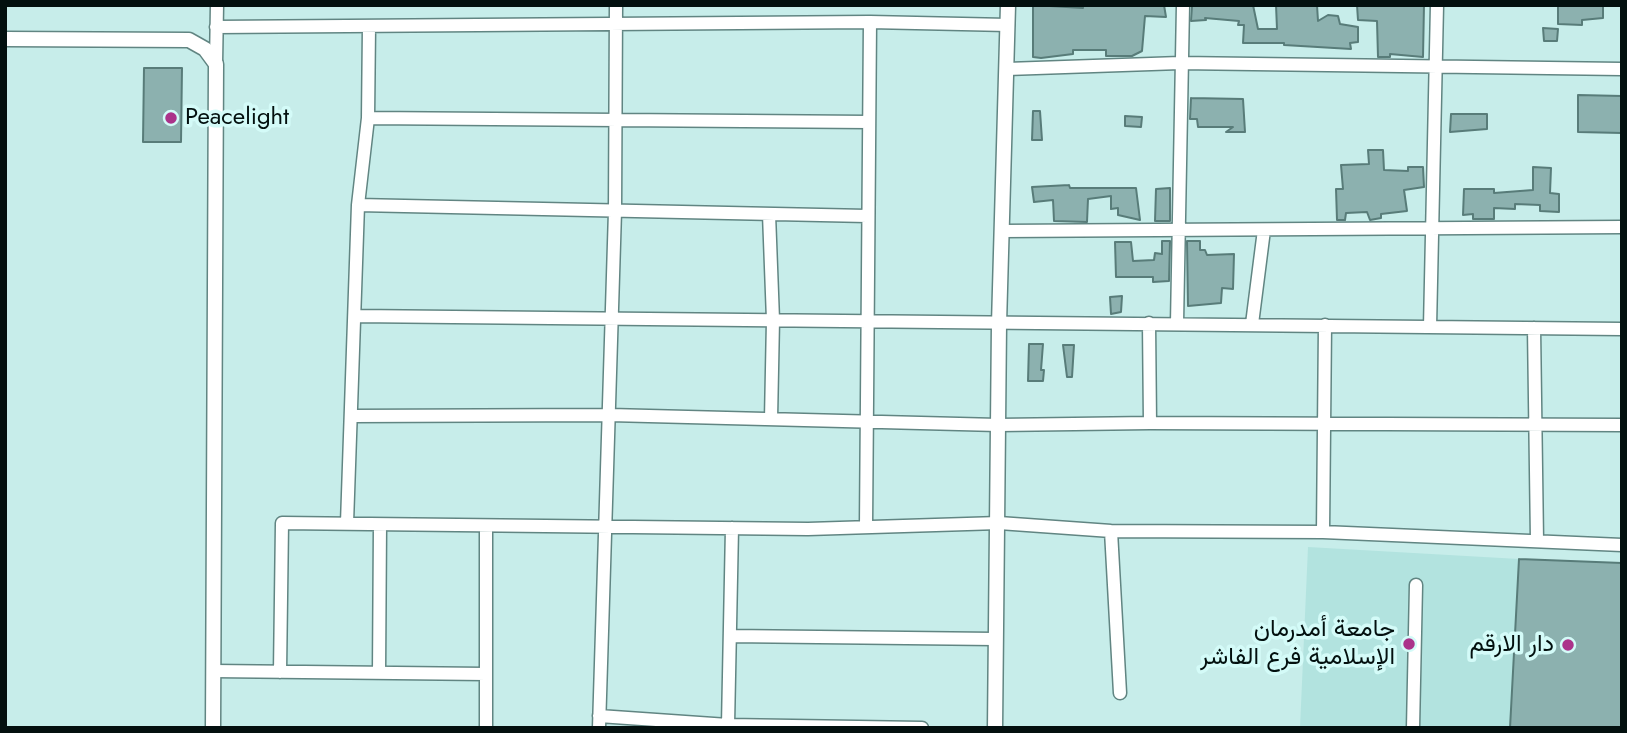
<!DOCTYPE html>
<html>
<head>
<meta charset="utf-8">
<style>
  body { margin:0 }
  #map { position:relative; width:1627px; height:733px; overflow:hidden; background:#c7edea; font-family:Jost,sans-serif }
  canvas { display:block }
  .frame { position:absolute; inset:0; border:7px solid #03100f; pointer-events:none }
</style>
</head>
<body>
<div id="map">
<canvas width="1627" height="733"></canvas>
<div class="frame"></div>
</div>
<script>
const c = document.querySelector('canvas').getContext('2d');
c.lineJoin = 'round';
function fillPath(path, color) { c.fillStyle = color; c.fill(path, 'evenodd'); }
const poly = rows => new Path2D(rows.map(r => 'M' + r).join(''));
function stroke(path, color, width, dash) { c.strokeStyle = color; c.lineWidth = width; c.lineCap = dash ? 'butt' : 'round'; c.setLineDash(dash || []); c.stroke(path); }
function write(font, color, halo, rows, align = 'center') {
  c.font = font + ' Jost,Vazirmatn,sans-serif'; c.lineWidth = 7; c.setLineDash([]); c.textBaseline = 'middle'; c.strokeStyle = halo; c.fillStyle = color; for (const [text, x, y, turn = 0] of rows) {
    c.save(); c.translate(x, y); c.rotate((+turn || 0) * Math.PI / 180); c.textAlign = isNaN(turn) ? turn : align; if (halo) c.strokeText(text, 0, 0); c.fillText(text, 0, 0); c.restore();
  }
}
fillPath(poly([
  [1308,547,1519,559,1510,728,1300,728]
]), '#b2e3df');
const building = poly([
  [1033,5,1083,8,1083,5,1164,5,1166,17,1145,16,1142,51,1132,56,1106,56,1106,50,1073,50,1073,54,1041,58,1033,57,1033,5],
  [1253,5,1258,29,1277,29,1276,5,1317,5,1318,21,1328,15,1338,16,1340,24,1358,27,1358,42,1350,43,1351,49,1284,45,1284,43,1243,43,1244,25,1238,25,1239,21,1205,18,1206,20,1191,21,1192,6,1253,5],
  [1357,5,1424,5,1423,57,1390,54,1390,57,1378,57,1377,21,1358,20,1357,5],
  [1603,5,1603,18,1582,20,1582,25,1558,24,1558,6,1603,5],
  [1543,28,1558,29,1557,41,1544,41,1543,28],
  [144,68,182,68,181,142,143,142,144,68],
  [1578,95,1622,96,1622,133,1578,132,1578,95],
  [1191,98,1243,99,1245,132,1226,132,1233,127,1198,127,1197,119,1190,119,1191,98],
  [1033,111,1040,111,1042,140,1032,140,1033,111],
  [1451,114,1487,114,1487,129,1450,132,1451,114],
  [1125,116,1142,117,1141,127,1125,126,1125,116],
  [1368,150,1383,150,1384,170,1408,171,1408,167,1423,167,1424,187,1404,190,1407,211,1381,214,1381,218,1370,220,1367,212,1346,213,1345,220,1337,220,1336,189,1343,189,1341,165,1369,164,1368,150],
  [1533,167,1551,168,1550,193,1559,194,1559,212,1540,211,1540,205,1515,204,1515,209,1494,208,1494,219,1473,219,1473,214,1463,215,1464,189,1494,189,1494,193,1533,190,1533,167],
  [1069,185,1070,188,1136,188,1140,220,1118,215,1118,208,1111,209,1111,196,1088,199,1087,222,1054,221,1053,200,1034,202,1032,187,1069,185],
  [1170,188,1170,221,1155,221,1156,189,1170,188],
  [1162,241,1170,241,1169,281,1153,282,1153,277,1116,277,1115,242,1131,242,1133,261,1154,260,1155,253,1162,254,1162,241],
  [1187,241,1200,241,1200,250,1205,250,1207,255,1234,254,1233,289,1222,288,1221,303,1188,306,1187,241],
  [1122,296,1121,312,1111,314,1110,297,1122,296],
  [1029,344,1043,344,1041,370,1044,370,1043,381,1028,381,1029,344],
  [1063,345,1074,345,1072,377,1067,377,1063,345],
  [1519,559,1622,563,1622,728,1510,728,1519,559]
]);
fillPath(building, '#8cb1af');
stroke(building, '#587c79', 2);
const minor = poly([
  [216,27,870,22,1008,25],
  [216,64,217,5],
  [1007,69,1180,63,1622,69],
  [368,118,869,122],
  [358,205,867,216],
  [769,214,773,320,771,419],
  [1002,231,1622,227],
  [356,316,1622,329],
  [1149,323,1150,423],
  [1177,323,1183,5],
  [1252,324,1264,230],
  [1430,327,1437,5],
  [1534,328,1537,541],
  [352,416,610,415,998,425,1150,423,1622,425],
  [347,523,358,205,368,118,369,27],
  [486,526,486,728],
  [866,526,870,22],
  [1111,531,1120,693],
  [1323,532,1325,325],
  [730,636,995,639],
  [213,671,486,674],
  [280,672,282,523,808,529,999,523,1111,531,1323,532,1622,545],
  [379,673,380,525],
  [599,716,728,725,922,728],
  [728,725,732,528],
  [599,728,615,211,616,5],
  [1413,728,1416,585]
]);
const tertiary = poly([
  [5,39,189,40,205,49,216,64,213,728],
  [995,728,999,324,1008,5]
]);
stroke(minor, '#618582', 15);
stroke(tertiary, '#618582', 17);
stroke(minor, '#fff', 12);
stroke(tertiary, '#fff', 14);
for (const [x, y, r, color] of [
  [171,118,7,"#ab338a"],
  [1409,644,7,"#ab338a"],
  [1568,645,7,"#ab338a"]
]) { const dot = new Path2D(); dot.arc(x, y, r, 0, 2 * Math.PI); c.fillStyle = color; c.fill(dot); stroke(dot, '#d4fbf8', 2.5); }
write('24px', '#03100f', '#d4fbf8', [
  ["Peacelight",185,118,"left"],
  ["جامعة أمدرمان",1395,630],
  ["الإسلامية فرع الفاشر",1395,658],
  ["دار الارقم",1554,645]
], 'right');
</script>
</body>
</html>
